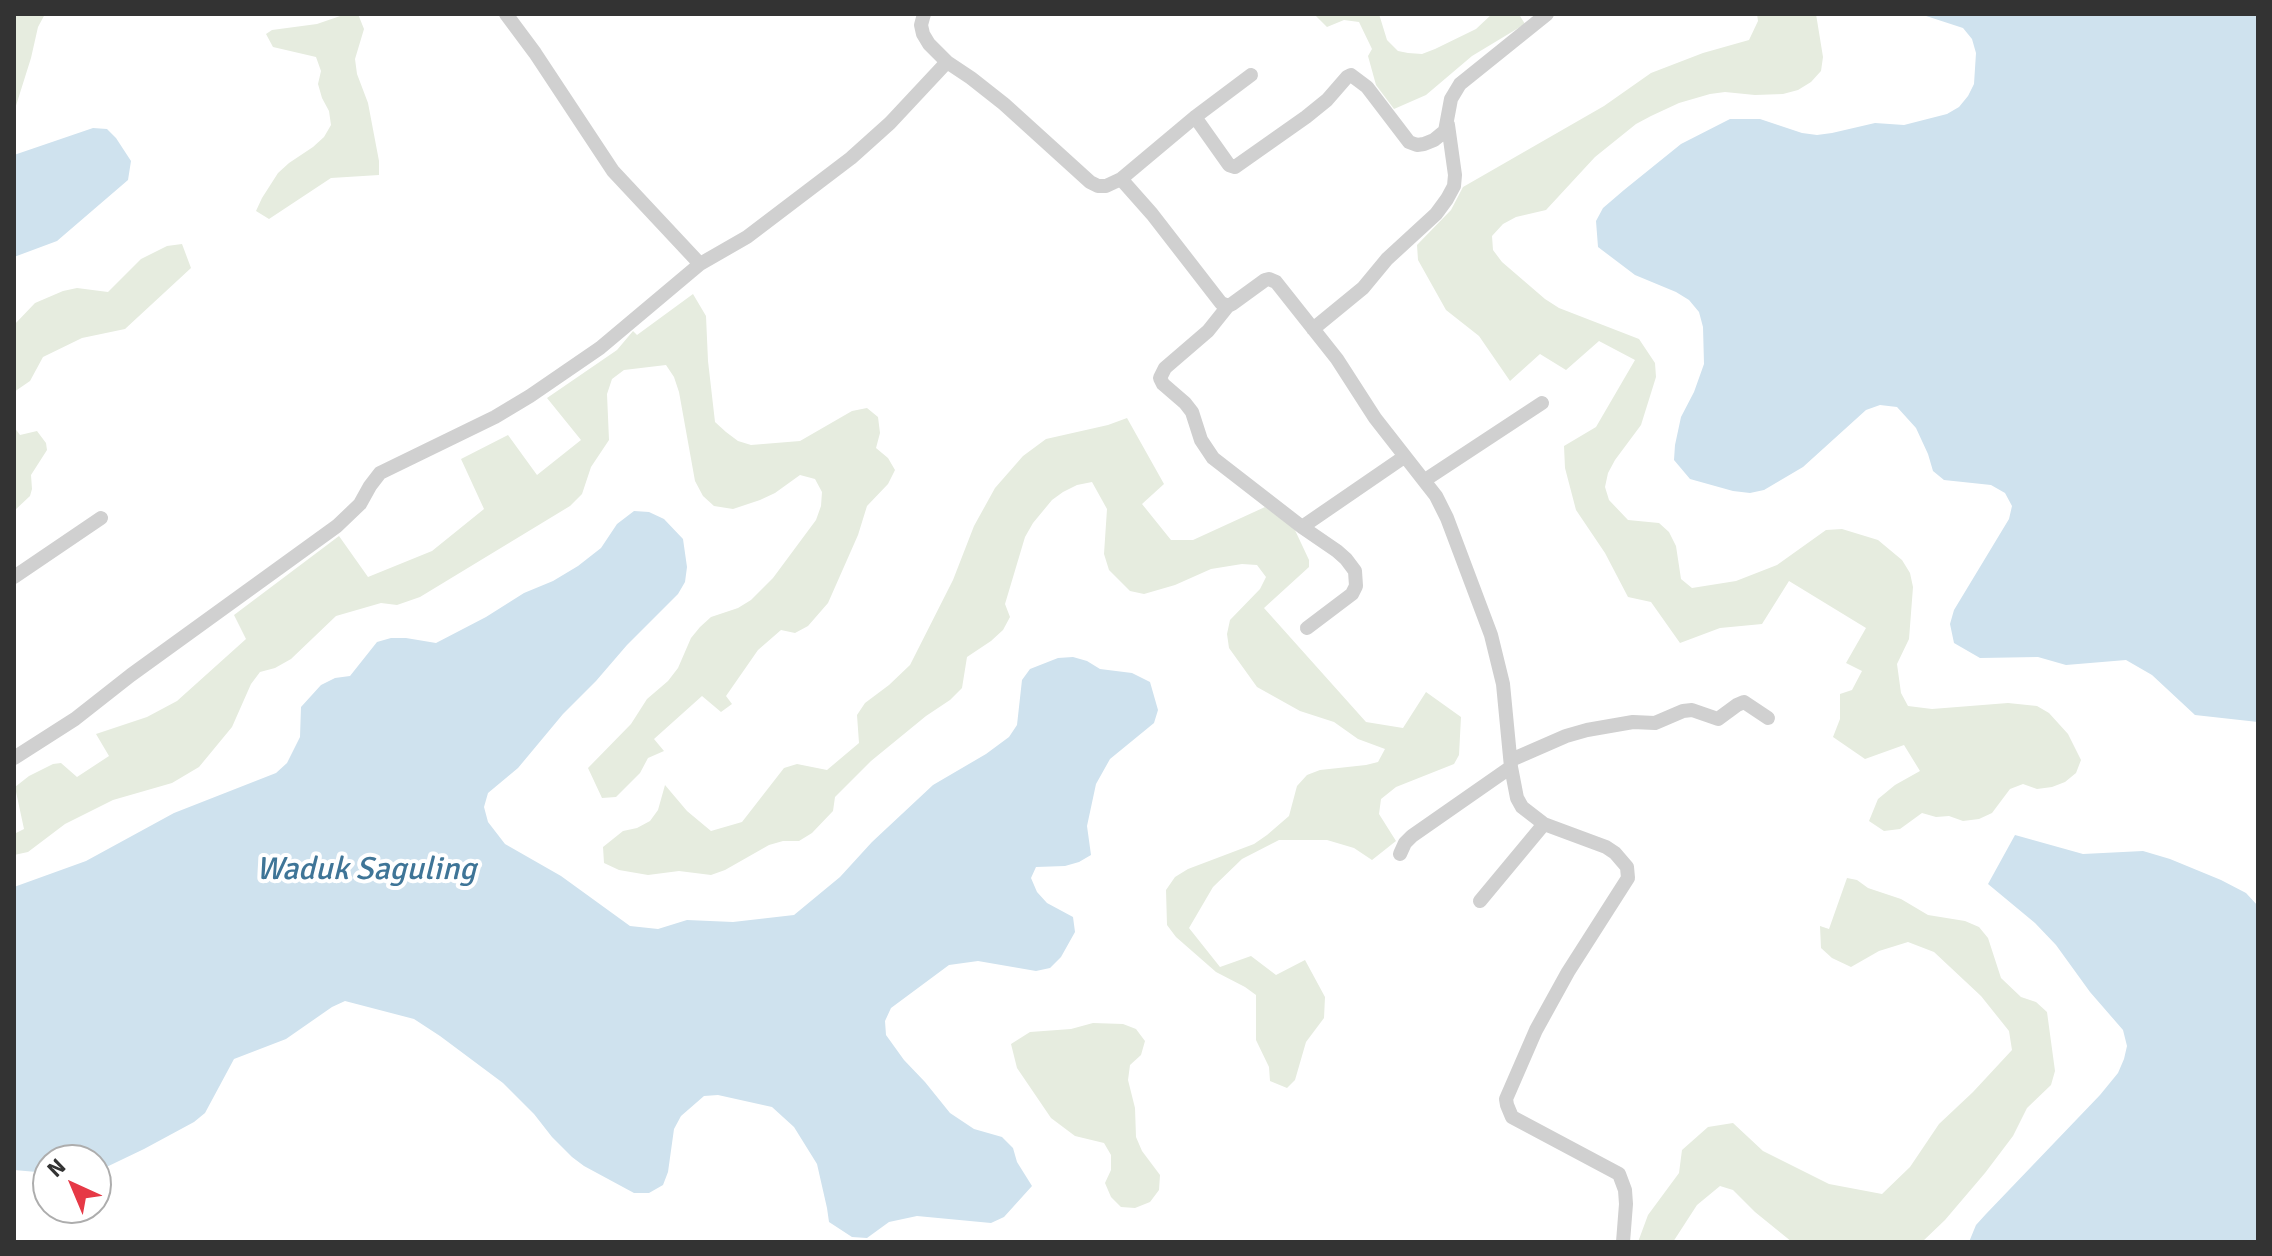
<!DOCTYPE html>
<html>
<head>
<meta charset="utf-8">
<style>
  body { margin:0 }
  #map { position:relative; width:2272px; height:1256px; overflow:hidden; background:#fff; font-family:Signika,sans-serif }
  canvas { display:block }
  .frame { position:absolute; inset:0; border:16px solid #333; pointer-events:none }
  .north { position:absolute; left:32px; top:1144px; width:80px; height:80px; box-sizing:border-box; background:#fff; border:2px solid #adadad; border-radius:50%; rotate:316deg; font-size:22px; font-weight:700; line-height:32px; text-align:center; color:#333 }
  .north::after { content:''; display:block; margin:auto; width:28px; height:36px; background:#e63946; clip-path:polygon(50% 0,100% 100%,50% 72%,0 100%) }
</style>
</head>
<body>
<div id="map">
<canvas width="2272" height="1256"></canvas>
<div class="frame"></div>
<div class="north">N</div>
</div>
<script>
const c = document.querySelector('canvas').getContext('2d');
c.lineJoin = 'round';
function fillPath(path, color) { c.fillStyle = color; c.fill(path, 'evenodd'); }
const poly = rows => new Path2D(rows.map(r => 'M' + r).join(''));
function stroke(path, color, width, dash) { c.strokeStyle = color; c.lineWidth = width; c.lineCap = dash ? 'butt' : 'round'; c.setLineDash(dash || []); c.stroke(path); }
function write(font, color, halo, rows, align = 'center') {
  c.font = font + ' Signika,sans-serif'; c.lineWidth = 8; c.setLineDash([]); c.textBaseline = 'middle'; c.strokeStyle = halo; c.fillStyle = color; for (const [text, x, y, turn = 0] of rows) {
    c.save(); c.translate(x, y); c.rotate((+turn || 0) * Math.PI / 180); c.textAlign = isNaN(turn) ? turn : align; if (halo) c.strokeText(text, 0, 0); c.fillText(text, 0, 0); c.restore();
  }
}
fillPath(poly([
  [14,14,45,14,38,27,31,58,14,112],
  [346,14,358,14,364,29,355,59,357,74,368,103,379,161,379,175,331,178,269,219,256,211,262,198,278,173,289,163,313,147,324,137,331,125,329,111,322,98,318,84,321,71,316,57,273,47,266,34,272,30,317,24],
  [1314,14,1379,14,1387,40,1398,51,1408,53,1422,54,1435,49,1476,29,1492,14,1521,14,1520,16,1525,24,1472,56,1426,95,1394,109,1376,85,1368,56,1372,49,1359,22,1344,20,1327,27],
  [1757,14,1816,14,1823,57,1821,71,1811,82,1798,90,1783,94,1755,95,1725,92,1710,94,1679,103,1651,116,1636,124,1595,157,1546,210,1516,217,1503,224,1492,236,1493,250,1502,262,1545,299,1559,308,1639,339,1655,363,1656,377,1641,425,1615,460,1608,473,1605,487,1609,500,1628,520,1659,523,1669,532,1676,546,1681,579,1692,588,1736,581,1777,565,1826,530,1842,529,1878,540,1902,560,1910,573,1913,587,1909,639,1897,664,1901,693,1908,706,1932,709,2008,703,2037,706,2049,713,2068,734,2081,760,2076,773,2065,782,2052,787,2037,789,2023,784,2010,789,1992,813,1979,819,1963,821,1949,816,1936,817,1922,813,1900,829,1884,831,1869,821,1878,799,1895,785,1920,771,1904,745,1865,759,1833,737,1840,719,1840,694,1852,690,1862,671,1846,663,1866,628,1789,581,1762,624,1720,628,1680,643,1651,602,1628,597,1605,553,1576,510,1565,468,1564,446,1596,427,1635,360,1599,341,1566,370,1540,354,1510,381,1479,336,1446,310,1418,260,1417,245,1451,210,1463,187,1604,106,1651,73,1703,53,1749,40,1758,21],
  [182,244,191,268,125,329,82,338,43,357,30,381,14,392,14,325,35,303,63,291,77,288,108,292,141,259,167,246],
  [693,294,706,316,708,361,715,422,726,432,738,441,751,445,800,441,852,411,867,408,878,417,880,433,876,448,888,458,895,470,888,484,867,506,858,535,828,603,808,626,795,633,781,630,758,650,726,696,732,704,721,712,702,696,654,739,664,751,648,758,640,773,616,797,602,798,588,768,631,724,647,699,668,681,678,668,691,638,700,627,711,617,738,608,751,600,773,578,816,520,821,506,822,492,815,479,800,475,775,493,760,500,733,509,714,506,703,496,695,481,679,392,674,377,666,365,624,370,612,379,607,394,609,440,591,467,582,494,570,506,420,597,397,605,381,603,336,616,291,659,275,668,260,672,251,684,232,727,199,767,172,783,113,800,65,824,28,852,14,855,14,834,24,829,15,787,29,776,53,764,61,763,77,777,109,756,96,734,147,717,177,701,246,639,234,615,339,536,368,577,432,551,484,509,461,459,508,435,537,475,581,440,547,398,617,350,633,331,637,335],
  [1127,418,1164,484,1142,504,1171,540,1193,540,1265,507,1294,528,1309,560,1309,567,1264,608,1366,722,1403,728,1426,692,1461,717,1459,755,1454,764,1396,787,1381,799,1379,814,1396,841,1372,860,1354,848,1327,840,1279,840,1242,859,1213,887,1189,928,1220,967,1251,956,1276,975,1305,960,1325,997,1324,1018,1306,1042,1295,1080,1287,1088,1270,1081,1269,1067,1256,1040,1256,995,1245,987,1216,972,1176,937,1167,925,1166,890,1175,877,1188,869,1254,844,1267,835,1289,816,1297,786,1307,775,1320,770,1366,765,1378,762,1385,749,1358,739,1334,722,1300,711,1257,687,1229,648,1227,634,1230,620,1260,589,1266,577,1257,565,1242,564,1211,569,1175,585,1144,594,1130,591,1109,570,1104,554,1107,509,1092,482,1077,485,1063,492,1052,500,1033,523,1025,537,1005,604,1010,617,1003,630,991,641,967,657,962,688,950,700,926,716,871,761,835,797,833,811,812,833,799,841,783,841,769,845,725,870,711,875,679,871,648,875,619,870,604,863,603,847,623,831,637,828,650,821,658,810,665,785,687,811,711,831,742,822,784,768,797,764,827,770,859,743,857,715,865,703,889,685,910,665,953,580,974,526,995,488,1023,456,1046,439,1108,425],
  [14,427,20,435,37,431,46,443,47,450,31,475,32,489,30,496,14,511],
  [1847,878,1857,880,1868,888,1901,899,1928,915,1965,921,1979,927,1988,938,2001,978,2021,997,2036,1002,2047,1012,2055,1071,2051,1085,2027,1108,2013,1136,1985,1173,1945,1220,1922,1242,1792,1242,1755,1212,1733,1190,1720,1186,1697,1205,1673,1242,1638,1242,1648,1215,1679,1173,1682,1150,1708,1127,1733,1123,1763,1151,1829,1184,1882,1194,1910,1167,1939,1124,1973,1092,2012,1050,2009,1031,1981,996,1934,952,1908,942,1879,951,1851,967,1832,958,1821,948,1820,926,1829,929],
  [1093,1023,1123,1024,1136,1029,1145,1041,1141,1055,1130,1065,1128,1080,1135,1108,1136,1137,1142,1151,1160,1175,1159,1190,1150,1202,1135,1208,1121,1207,1111,1197,1105,1183,1111,1170,1111,1155,1104,1143,1075,1136,1051,1118,1017,1068,1011,1044,1030,1032,1071,1029]
]), '#e6ecdf');
fillPath(poly([
  [1920,14,2258,14,2258,722,2195,715,2152,675,2126,660,2066,665,2038,657,1980,658,1954,643,1950,624,1954,610,2009,519,2012,506,2005,493,1991,485,1944,480,1933,471,1928,454,1916,428,1897,407,1880,405,1866,410,1803,467,1764,490,1750,493,1733,491,1690,479,1674,460,1675,445,1681,417,1694,392,1704,364,1703,327,1699,312,1689,300,1676,292,1635,275,1598,247,1596,221,1603,208,1624,190,1681,144,1730,119,1760,119,1802,133,1817,135,1832,133,1875,123,1904,125,1947,114,1959,107,1968,96,1974,84,1976,53,1972,39,1963,28],
  [93,128,107,129,116,138,131,161,128,180,57,241,14,257,14,155],
  [634,511,649,512,664,519,683,539,687,567,685,582,678,594,627,645,596,681,563,714,518,768,488,793,484,807,488,822,505,844,561,876,630,926,658,929,687,920,733,922,794,915,840,877,872,842,933,785,986,754,1009,737,1017,725,1022,680,1030,669,1058,658,1073,657,1087,661,1100,669,1132,673,1150,682,1158,710,1154,723,1110,759,1096,784,1087,826,1091,855,1079,862,1065,866,1036,867,1031,878,1037,892,1047,903,1073,917,1075,932,1061,957,1050,968,1036,971,978,961,949,965,891,1008,885,1021,886,1035,904,1060,925,1082,950,1113,974,1129,1002,1137,1013,1148,1017,1162,1032,1186,1004,1217,991,1223,917,1216,889,1222,867,1238,852,1237,829,1222,827,1208,817,1164,794,1127,772,1107,718,1095,704,1096,681,1116,674,1129,668,1172,663,1185,649,1193,634,1193,584,1166,572,1157,552,1137,534,1114,503,1083,440,1036,414,1019,345,1001,332,1007,286,1039,234,1059,205,1113,194,1122,144,1149,96,1172,96,1160,48,1160,48,1173,14,1170,14,887,86,861,174,813,276,773,287,763,300,737,301,707,321,685,335,678,350,676,377,642,391,638,406,638,436,643,486,617,524,593,553,581,578,566,601,548,617,524],
  [2015,835,2083,854,2143,851,2170,859,2221,880,2246,893,2258,906,2258,1242,1969,1242,1976,1225,1986,1214,2100,1095,2118,1073,2124,1059,2127,1046,2123,1030,2090,992,2056,945,2035,923,1988,884]
]), '#cfe2ee');
stroke(poly([
  [506,14,535,53,613,171,700,264],
  [924,14,921,25,923,34,929,44,947,62],
  [1195,117,1229,165,1235,167,1306,117,1327,100,1347,77,1351,75,1367,87,1409,142,1417,145,1424,144,1434,140,1445,131,1451,99,1460,84,1547,14],
  [1121,179,1195,117,1251,75],
  [1228,306,1208,331,1165,368,1160,378,1163,384,1185,403,1192,412,1201,440,1213,458,1302,527,1337,551,1346,559,1355,571,1356,586,1352,594,1307,628],
  [1313,329,1363,288,1387,259,1436,214,1447,199,1454,186,1455,175,1448,125],
  [1425,480,1542,403],
  [1302,527,1404,457],
  [14,577,101,518],
  [14,758,75,719,131,675,337,526,360,504,370,486,380,473,495,417,530,396,600,348,700,264,747,237,851,158,890,123,947,62,971,78,1004,104,1090,182,1098,186,1106,186,1121,179,1152,214,1221,303,1228,306,1232,304,1265,280,1269,279,1276,282,1337,359,1375,418,1436,496,1447,518,1491,635,1503,684,1511,767,1517,798,1522,807,1544,824,1606,847,1615,853,1627,867,1628,878,1568,972,1536,1030,1506,1099,1507,1105,1512,1117,1619,1174,1625,1190,1626,1204,1623,1242],
  [1511,760,1566,736,1587,730,1633,722,1655,723,1683,711,1692,710,1718,719,1737,705,1744,702,1768,718],
  [1400,854,1405,843,1412,836,1511,767],
  [1480,901,1544,824]
]), '#d0d0d0', 14);
write('italic 32px', '#3f7597', '#fff', [
  ["Waduk Saguling",366,871]
]);
</script>
</body>
</html>
